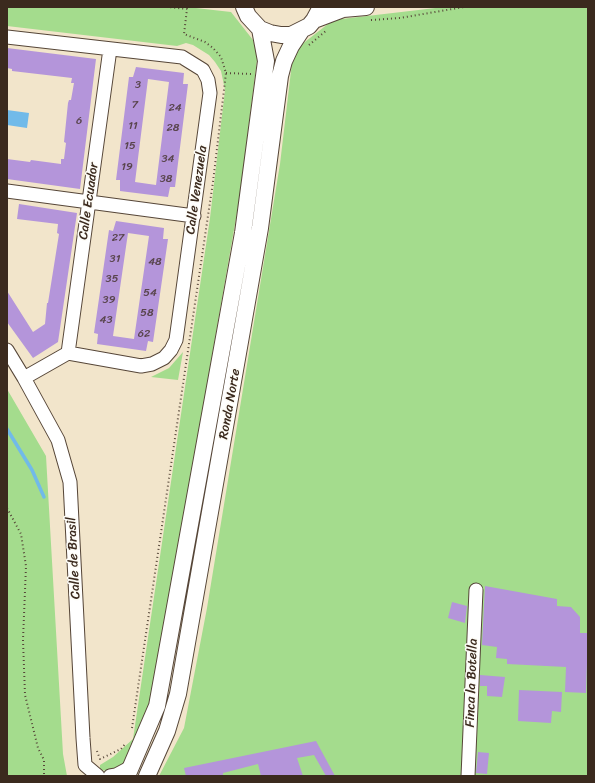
<!DOCTYPE html>
<html>
<head>
<meta charset="utf-8">
<style>
  body { margin:0 }
  #map { position:relative; width:595px; height:783px; overflow:hidden; background:#f2e5cb; font-family:Sriracha,sans-serif }
  canvas { display:block }
  .frame { position:absolute; inset:0; border:8px solid #3b2a1e; pointer-events:none }
</style>
</head>
<body>
<div id="map">
<canvas width="595" height="783"></canvas>
<div class="frame"></div>
</div>
<script>
const c = document.querySelector('canvas').getContext('2d');
c.lineJoin = 'round';
function fillPath(path, color) { c.fillStyle = color; c.fill(path, 'evenodd'); }
const poly = rows => new Path2D(rows.map(r => 'M' + r).join(''));
function stroke(path, color, width, dash) { c.strokeStyle = color; c.lineWidth = width; c.lineCap = dash ? 'butt' : 'round'; c.setLineDash(dash || []); c.stroke(path); }
function write(font, color, halo, rows, align = 'center') {
  c.font = font + ' Sriracha,sans-serif'; c.lineWidth = 3; c.setLineDash([]); c.textBaseline = 'middle'; c.strokeStyle = halo; c.fillStyle = color; for (const [text, x, y, turn = 0] of rows) {
    c.save(); c.translate(x, y); c.rotate((+turn || 0) * Math.PI / 180); c.textAlign = isNaN(turn) ? turn : align; if (halo) c.strokeText(text, 0, 0); c.fillText(text, 0, 0); c.restore();
  }
}
fillPath(poly([
  [7,7,187,7,231,12,253,40,256,50,257,60,239,201,156,677,149,704,126,762,123,765,109,771,100,770,100,765,113,757,133,739,210,218,225,90,221,71,215,62,209,55,193,45,186,43,177,46,7,26],
  [444,7,588,7,588,776,159,776,184,728,207,608,280,164,293,54,301,45,333,20],
  [183,352,178,380,151,377,169,368],
  [7,389,46,456,63,754,67,776,7,776]
]), '#a4dc8d');
fillPath(poly([
  [7,110,29,113,27,128,7,125]
]), '#71bae9');
stroke(poly([
  [7,429,32,470,44,497]
]), '#71bae9', 3.5);
fillPath(poly([
  [7,48,96,59,80,189,7,179,7,159,30,162,31,160,61,164,61,159,64,159,66,143,64,142,68,103,69,100,71,100,74,83,71,83,72,78,12,71,12,69,7,68],
  [136,67,184,73,183,84,188,84,175,187,170,187,168,197,120,191,120,180,116,180,129,77,133,77],
  [148,79,169,82,156,185,135,182],
  [19,204,77,213,58,342,33,358,7,322,7,291,33,332,45,324,47,303,48,303,59,234,57,233,58,224,17,219],
  [116,221,164,228,163,239,168,239,153,342,148,341,146,351,97,344,98,334,94,333,109,230,113,231],
  [128,233,149,236,134,339,113,336],
  [485,586,557,599,557,606,571,607,580,617,580,633,588,633,586,693,565,692,566,667,507,664,507,659,496,658,497,647,482,645],
  [452,602,467,606,465,623,448,618],
  [480,675,505,677,502,697,487,696,487,686,480,686],
  [519,690,562,692,561,712,552,711,551,723,518,721],
  [316,741,335,776,326,776,314,755,297,758,303,776,261,776,258,764,223,773,223,776,186,776,184,768],
  [478,752,489,753,487,774,476,773]
]), '#b495da');
const minor = poly([
  [7,37,182,57,203,70,208,80,210,93,176,340,171,350,164,358,152,364,141,366,68,353,24,378],
  [7,191,194,216],
  [7,350,24,378,58,440,70,482,83,738,85,765,98,776],
  [68,353,110,49],
  [110,776,116,775,131,767],
  [468,776,476,590]
]);
const major = poly([
  [244,7,248,16,260,29,270,33,281,35,291,35,309,26,314,20,321,7],
  [314,20,343,9,366,7],
  [127,776,157,706,243,233,266,61,260,29],
  [147,776,167,731,178,694,260,228,280,76,284,61,291,46,301,31]
]);
stroke(minor, '#564638', 15);
stroke(major, '#564638', 18);
stroke(poly([
  [371,20,400,18,464,7],
  [309,45,327,30],
  [226,73,251,74],
  [7,508,21,534,26,566,23,640,25,695,38,748,44,760,44,776],
  [132,728,213,182,226,73,221,57,213,48,205,42,184,34,187,9,168,7],
  [97,751,100,759,121,749,126,743]
]), '#564638', 2, [1, 3]);
stroke(minor, '#fff', 13);
stroke(major, '#fff', 16);
write('11px', '#59454d', null, [
  ["3",138,85],
  ["7",135,105],
  ["24",175,108],
  ["6",79,121],
  ["11",133,126],
  ["28",173,128],
  ["15",130,146],
  ["34",168,159],
  ["19",127,167],
  ["38",166,179],
  ["27",118,238],
  ["31",115,259],
  ["48",155,262],
  ["35",112,279],
  ["54",150,293],
  ["39",109,300],
  ["58",147,313],
  ["43",106,320],
  ["62",144,334]
]);
write('13px', '#3b2a1e', '#fdfcf7', [
  ["Calle Venezuela",197,190,-82],
  ["Calle Ecuador",89,201,-82],
  ["Ronda Norte",230,404,-80],
  ["Calle de Brasil",74,558,-93],
  ["Finca la Botella",472,683,-88]
]);
</script>
</body>
</html>
